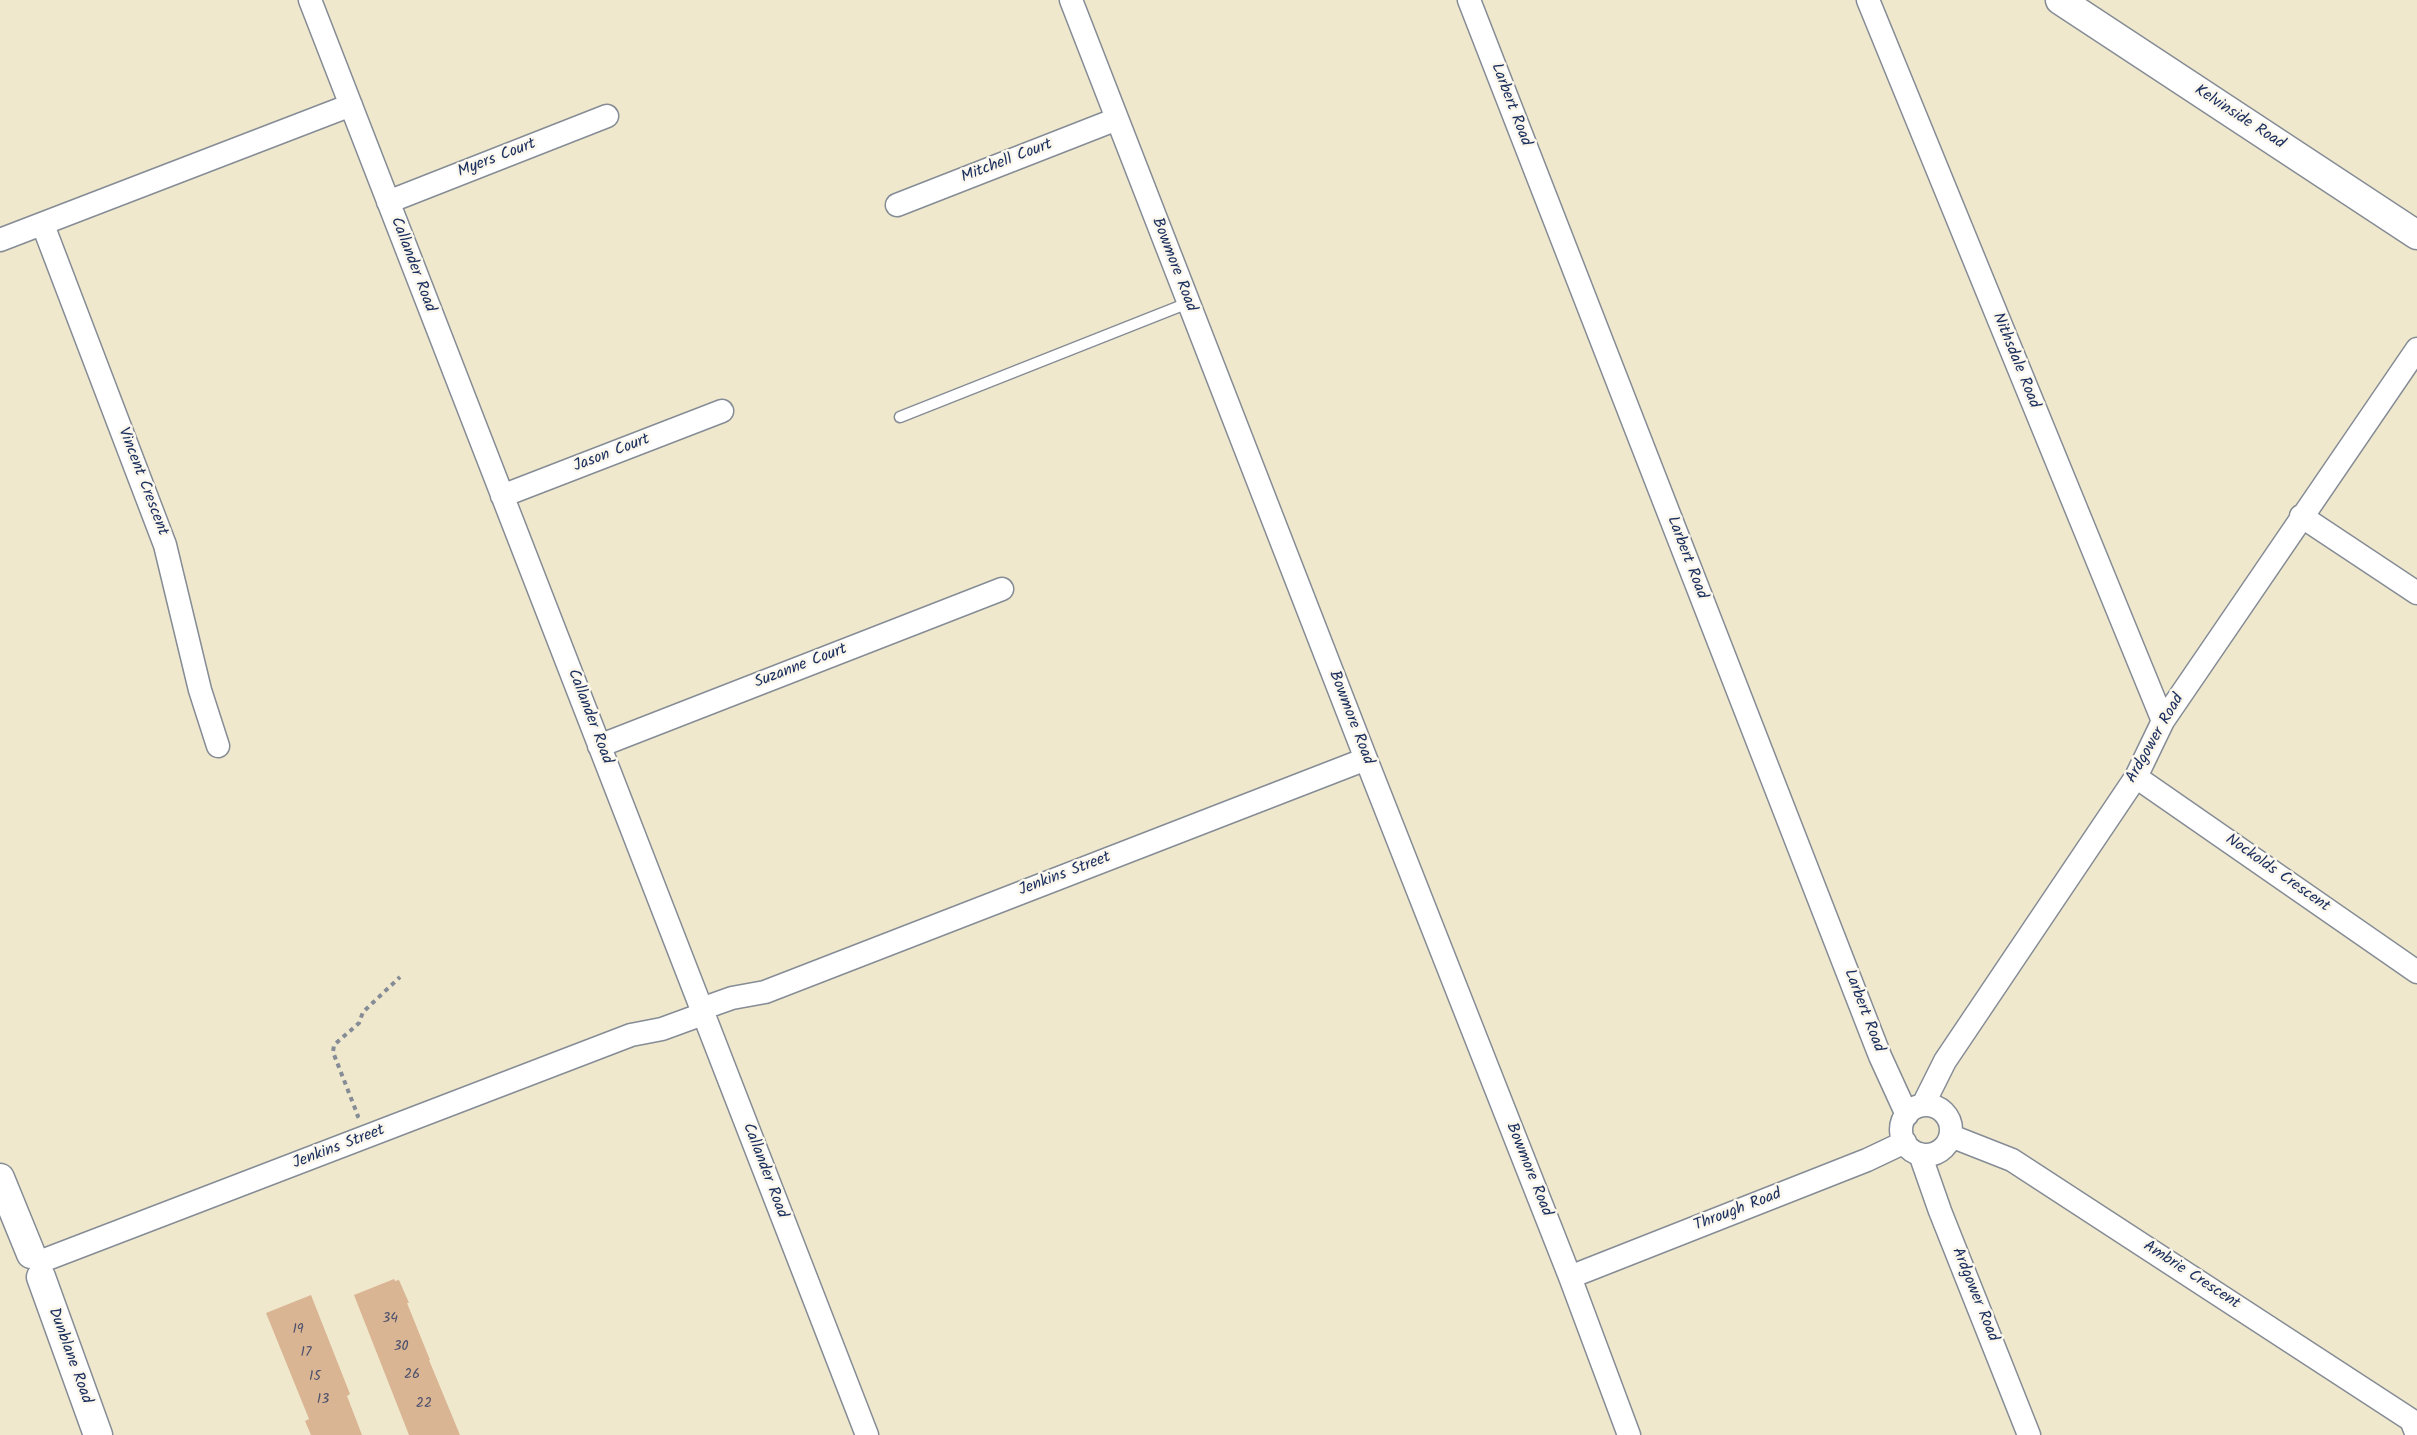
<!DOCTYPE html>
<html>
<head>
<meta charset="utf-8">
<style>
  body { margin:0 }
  canvas { display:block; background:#efe8cc }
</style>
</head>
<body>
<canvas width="2417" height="1435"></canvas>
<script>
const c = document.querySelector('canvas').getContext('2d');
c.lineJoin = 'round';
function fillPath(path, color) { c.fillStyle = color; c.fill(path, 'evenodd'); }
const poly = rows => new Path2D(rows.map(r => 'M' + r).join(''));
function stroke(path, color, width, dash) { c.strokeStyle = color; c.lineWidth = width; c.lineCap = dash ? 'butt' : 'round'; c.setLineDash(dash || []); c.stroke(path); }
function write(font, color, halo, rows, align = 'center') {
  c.font = font + ' Kalam,sans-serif'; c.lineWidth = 5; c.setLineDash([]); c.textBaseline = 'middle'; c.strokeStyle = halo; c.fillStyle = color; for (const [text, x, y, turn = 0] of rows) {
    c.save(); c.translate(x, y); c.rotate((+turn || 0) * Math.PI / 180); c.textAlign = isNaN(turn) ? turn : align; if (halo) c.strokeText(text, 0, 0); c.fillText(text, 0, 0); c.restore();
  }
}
fillPath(poly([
  [394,1279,395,1281,399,1280,409,1303,407,1303,430,1360,429,1360,460,1435,409,1435,354,1295],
  [311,1295,350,1394,347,1396,362,1435,311,1435,305,1421,309,1419,266,1313]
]), '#dab593');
const service = poly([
  [900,417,1188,303]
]);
const minor = poly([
  [310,0,867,1435],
  [1071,0,1366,759,1570,1277,1629,1435],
  [1469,0,1880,1056,1907,1115],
  [1868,0,2163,721],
  [388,202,607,116],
  [897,205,1117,119],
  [43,225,165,545,200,690,218,746],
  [0,240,351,105],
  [502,496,722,411],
  [2301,516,2417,593],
  [599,746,1002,589],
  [2136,777,2417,972],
  [701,1009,732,998,765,992,1366,759],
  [1923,1105,1945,1061,2136,777,2163,721,2417,349],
  '1901 1130a25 25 0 1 1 50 0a25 25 0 1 1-50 0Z',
  [1951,1136,2012,1160,2411,1420,2417,1435],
  [1920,1154,1940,1211,2029,1435],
  [47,1259,631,1035,662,1029,703,1014],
  [1570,1277,1867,1160,1905,1142]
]);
const tertiary = poly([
  [2060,0,2417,235],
  [0,1178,31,1254],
  [41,1277,98,1435]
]);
stroke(service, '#858c95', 13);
stroke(minor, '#858c95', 25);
stroke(tertiary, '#858c95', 31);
stroke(poly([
  [356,1117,358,1116,333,1052,334,1045,359,1023,363,1012,400,977]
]), '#858c95', 4, [4.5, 4.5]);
stroke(service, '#fff', 10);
stroke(minor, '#fff', 22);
stroke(tertiary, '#fff', 28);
write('14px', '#4b506b', null, [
  ["34",390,1320],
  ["19",298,1331],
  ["30",401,1348],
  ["17",306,1354],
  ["26",412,1376],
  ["15",315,1378],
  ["13",323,1401],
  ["22",424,1405]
]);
write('16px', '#1b2f5e', '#fbf7ec', [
  ["Larbert Road",1510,105,69],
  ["Kelvinside Road",2239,118,33],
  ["Myers Court",497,159,-21],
  ["Mitchell Court",1007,162,-21],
  ["Callander Road",412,265,69],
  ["Bowmore Road",1173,265,69],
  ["Nithsdale Road",2015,361,68],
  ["Jason Court",612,454,-21],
  ["Vincent Crescent",142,482,69],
  ["Larbert Road",1686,558,69],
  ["Suzanne Court",801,667,-21],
  ["Callander Road",589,717,69],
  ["Bowmore Road",1350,718,69],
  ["Ardgower Road",2156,739,-60],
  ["Nockolds Crescent",2277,874,35],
  ["Jenkins Street",1065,875,-21],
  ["Larbert Road",1863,1011,69],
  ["Jenkins Street",339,1148,-21],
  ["Bowmore Road",1528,1170,68],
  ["Callander Road",764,1171,69],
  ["Through Road",1738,1211,-21],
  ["Ambrie Crescent",2191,1276,33],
  ["Ardgower Road",1974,1295,68],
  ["Dunblane Road",69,1356,70]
]);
</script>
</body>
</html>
